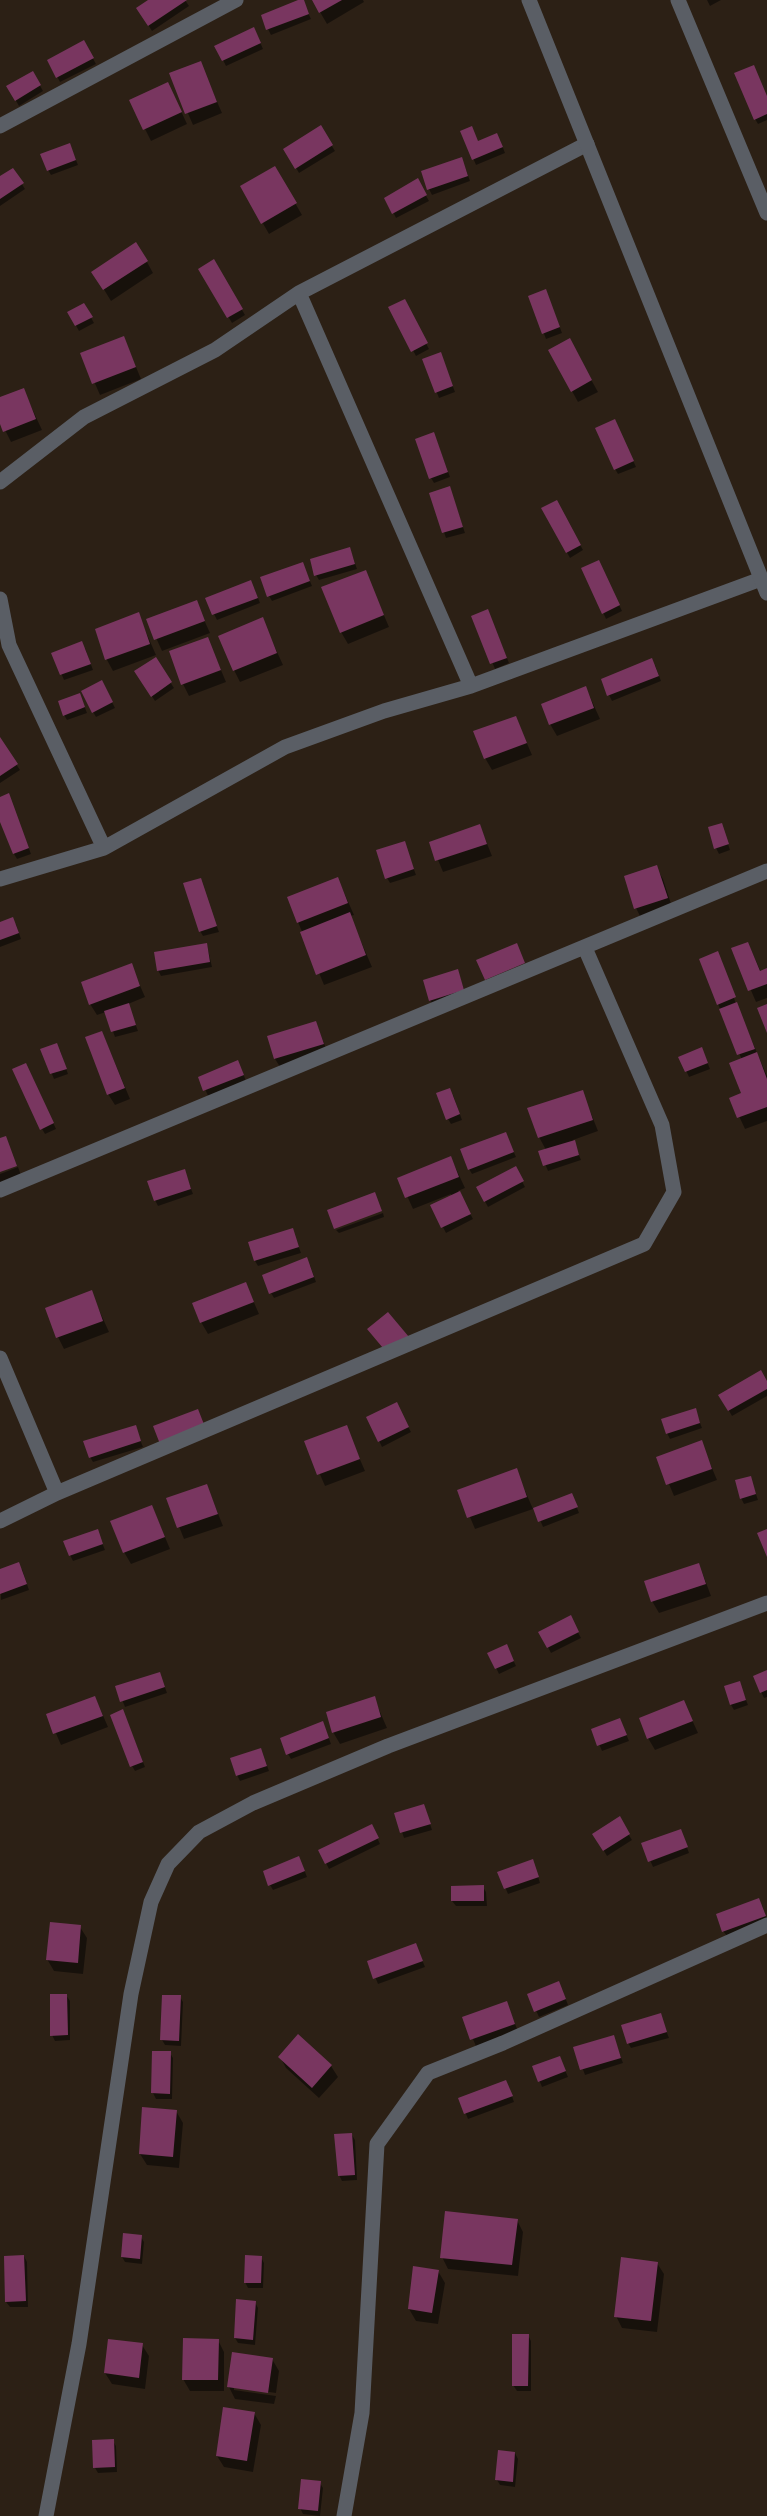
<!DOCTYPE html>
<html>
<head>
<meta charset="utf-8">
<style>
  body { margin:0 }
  canvas { display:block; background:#2c2015 }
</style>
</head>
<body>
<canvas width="767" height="2516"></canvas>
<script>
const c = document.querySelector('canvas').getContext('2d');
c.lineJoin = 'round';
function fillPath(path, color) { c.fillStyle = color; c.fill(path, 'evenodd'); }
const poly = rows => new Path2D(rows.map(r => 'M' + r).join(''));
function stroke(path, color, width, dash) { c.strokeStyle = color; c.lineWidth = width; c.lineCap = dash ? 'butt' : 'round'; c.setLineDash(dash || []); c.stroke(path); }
fillPath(poly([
  [151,0,185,0,189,6,152,31,138,9],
  [302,0,311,19,271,35,268,29],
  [313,0,363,0,364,2,327,24],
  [707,0,721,0,710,6],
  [257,35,263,49,226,66,223,60],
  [84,42,96,64,60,82,49,61],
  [200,63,222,113,193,125,171,74],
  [33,73,43,91,19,106,8,87],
  [174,96,187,124,151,141,131,101],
  [767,97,767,120,758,124,755,119],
  [320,127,335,151,299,173,285,149],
  [462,132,478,143,500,140,505,153,476,165],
  [72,150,78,165,51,175,48,170],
  [464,164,470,181,432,195,429,189],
  [275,168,302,215,269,234,242,187],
  [13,170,25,189,0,206,0,178],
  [417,180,429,201,396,218,386,198],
  [214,261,245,315,232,323,200,269],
  [147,262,153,273,111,301,100,283],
  [548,296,562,333,546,339,530,297],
  [404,301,429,349,416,356,390,308],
  [84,305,94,323,79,331,69,313],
  [124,338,141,379,100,395,82,354],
  [569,340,598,392,578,402,550,351],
  [424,360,443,360,455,392,439,398],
  [23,389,42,430,11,442,0,420,0,399],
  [618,427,636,467,618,474,615,469],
  [436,439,450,477,434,483,431,478],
  [450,488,465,533,446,538,431,494],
  [556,502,583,550,570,558,543,509],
  [350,549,357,569,319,580,316,575],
  [601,567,622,611,606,619,583,569],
  [305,569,312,586,272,601,269,596],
  [365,571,389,627,348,644,341,632],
  [254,588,260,603,217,620,214,614],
  [196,602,210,633,162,651,148,620],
  [488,611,509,663,495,669,473,616],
  [138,614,156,655,113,671,107,660,96,630],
  [262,619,283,665,240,682,234,670],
  [208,639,226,682,189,696,183,684],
  [85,648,93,670,64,680,53,654],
  [155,659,174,688,155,701,136,672],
  [655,665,661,681,612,701,609,695],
  [102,682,115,708,96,717,93,712],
  [586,688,600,719,557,736,550,724],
  [82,700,87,713,67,720,64,715],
  [516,718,532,755,492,770,485,758],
  [0,740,20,770,0,783],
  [0,798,11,801,31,854,17,859,14,854,0,818],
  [722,825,730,850,719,854,716,848],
  [480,826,492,856,443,872,431,843],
  [404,842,416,875,390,883,387,878],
  [656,867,663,879,673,910,642,920,636,908],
  [338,879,354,915,350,916,372,967,324,985,298,922],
  [200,880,219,932,203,936,200,931],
  [0,923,16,924,21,939,0,947],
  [748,943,761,972,767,970,767,998,756,1002,733,949],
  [207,945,212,967,161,976,158,970],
  [721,959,736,1004,767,1076,767,1121,745,1129,731,1099,743,1094,742,1060,718,1004],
  [131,965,145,997,128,1004,138,1031,115,1037,106,1012,97,1015,90,1004],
  [458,971,466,996,433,1005,430,1000],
  [316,1023,329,1056,282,1070,275,1059,269,1037],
  [102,1032,130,1099,115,1105,108,1094],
  [42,1050,60,1050,68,1074,54,1079],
  [704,1054,710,1069,689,1077,680,1057],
  [241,1068,246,1081,208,1096,200,1077],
  [29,1070,56,1129,45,1134,42,1129],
  [582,1091,598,1131,573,1140,581,1160,548,1171,540,1152,546,1150,539,1137],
  [453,1095,462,1120,451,1124,448,1119],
  [508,1139,516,1157,472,1174,469,1169],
  [451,1158,465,1188,458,1191,473,1219,446,1233,432,1206,452,1196,451,1194,413,1209,399,1178],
  [18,1167,22,1178,0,1186,0,1174],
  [515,1168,525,1187,488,1207,478,1188],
  [184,1170,193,1194,158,1206,155,1200],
  [383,1213,384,1217,339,1233,336,1230],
  [292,1229,301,1253,258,1266,255,1261],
  [310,1265,316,1282,274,1298,271,1293],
  [246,1284,259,1314,208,1334,201,1322],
  [91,1292,109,1332,64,1349,58,1337],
  [767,1384,767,1396,732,1416,720,1395],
  [399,1409,411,1432,382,1447,368,1418],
  [695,1410,702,1428,670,1439,667,1433],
  [135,1427,143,1447,93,1462,90,1457],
  [346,1427,365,1471,325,1486,306,1442],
  [701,1442,717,1480,674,1496,658,1458],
  [516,1470,533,1509,475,1529,459,1491],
  [750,1477,758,1500,744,1504,741,1498],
  [207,1486,223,1526,184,1539,168,1499],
  [574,1500,579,1513,543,1527,535,1508],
  [152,1506,170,1549,131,1564,124,1552],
  [97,1530,105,1550,73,1561,70,1555],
  [699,1564,711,1596,659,1613,652,1601],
  [22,1569,29,1590,1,1600,0,1570],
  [570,1617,581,1638,551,1653,540,1632],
  [509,1651,516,1666,499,1674,489,1653],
  [767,1672,767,1697,764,1698,754,1677],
  [162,1679,167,1693,125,1707,117,1687],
  [739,1682,748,1705,734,1710,731,1705],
  [95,1697,108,1727,61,1745,48,1715],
  [374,1698,387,1728,340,1744,333,1732],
  [684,1702,698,1733,655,1750,648,1738],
  [125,1716,145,1767,135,1771,132,1766],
  [620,1719,629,1741,602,1751,593,1730],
  [325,1728,331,1744,291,1759,288,1754],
  [261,1749,269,1771,240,1781,237,1775],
  [426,1811,432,1830,404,1838,396,1814],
  [619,1819,632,1840,607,1856,594,1834],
  [374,1831,380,1844,329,1869,326,1863],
  [683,1836,689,1853,653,1867,643,1844],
  [302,1864,307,1877,273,1890,270,1885],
  [535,1866,540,1883,508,1894,499,1873],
  [452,1887,483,1887,486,1892,487,1906,456,1906,452,1901],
  [762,1905,767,1920,727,1936,723,1931],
  [80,1927,87,1938,83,1974,54,1971,47,1959],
  [416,1945,425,1967,378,1984,369,1962],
  [562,1989,568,2005,539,2017,529,1995],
  [66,1995,70,2001,70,2040,55,2041,52,2035],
  [180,1997,183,2002,181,2046,165,2045,162,2040],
  [506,2002,520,2036,478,2051,464,2018],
  [660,2015,669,2038,631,2048,628,2043],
  [613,2036,623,2063,585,2075,575,2048],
  [153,2052,170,2053,173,2058,172,2099,156,2099,153,2093],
  [280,2057,331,2066,338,2077,319,2098,286,2068],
  [562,2063,568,2077,542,2087,534,2067],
  [509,2087,514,2102,468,2119,460,2099],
  [176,2111,183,2123,179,2168,147,2165,140,2154],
  [352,2135,355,2140,357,2180,342,2181,339,2175],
  [517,2220,523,2232,518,2276,448,2269,442,2257],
  [141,2237,144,2242,142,2264,125,2262,122,2257],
  [24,2256,27,2262,28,2307,10,2307,6,2302],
  [261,2257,264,2263,263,2288,248,2288,245,2282],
  [657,2263,664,2274,657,2332,622,2328,616,2316],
  [438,2271,445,2283,438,2324,416,2321,409,2309],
  [255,2302,258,2308,255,2345,238,2343,235,2338],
  [528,2335,531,2341,531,2391,517,2391,513,2385],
  [218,2340,224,2352,224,2391,190,2391,183,2379],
  [142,2345,149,2356,145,2389,112,2384,105,2373],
  [272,2359,279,2371,276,2393,234,2387,234,2390,276,2396,274,2404,235,2399,229,2387],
  [254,2413,261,2425,253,2472,224,2467,217,2456],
  [113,2441,116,2446,117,2472,98,2473,95,2468],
  [515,2453,518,2459,515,2487,500,2485,497,2480],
  [320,2483,323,2488,320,2516,303,2514,300,2508]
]), '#0007');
fillPath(poly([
  [148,0,187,0,148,26,136,8],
  [298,0,304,0,309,14,266,30,261,15],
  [312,0,342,0,319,13],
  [254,27,261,43,222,61,214,46],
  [84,40,94,58,56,78,47,60],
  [201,61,217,102,185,114,169,73],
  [754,65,767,96,767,114,754,120,734,73],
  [33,71,41,85,15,101,6,86],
  [168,82,182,112,143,130,129,100],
  [321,125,333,145,295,169,283,149],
  [472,126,478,141,497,133,503,147,472,160,460,131],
  [70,143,76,160,47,171,40,154],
  [462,157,468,176,427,190,421,171],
  [275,166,297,203,261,224,240,186],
  [13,168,24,183,0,199,0,176],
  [418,178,427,195,392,214,384,198],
  [136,242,148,261,103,290,91,272],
  [214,259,243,309,227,318,198,269],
  [546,289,560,327,542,334,528,296],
  [405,299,428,343,411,352,388,307],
  [84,303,93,317,75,326,67,312],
  [124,336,136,367,92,384,80,353],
  [570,338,592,380,571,392,548,350],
  [441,352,453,386,435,393,422,359],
  [24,388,36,419,3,432,0,424,0,397],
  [615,419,634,461,614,470,595,428],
  [434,432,448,472,429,479,415,439],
  [450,486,463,527,442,533,429,493],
  [557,500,581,545,566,553,541,508],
  [350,547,355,564,314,576,310,559],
  [599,560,620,605,602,614,581,568],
  [303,562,310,581,267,597,260,577],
  [366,570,384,615,340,633,321,587],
  [251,580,258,598,212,615,205,598],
  [197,600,205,621,154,640,146,619],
  [488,609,507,658,490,664,471,616],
  [139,612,150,644,105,660,95,629],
  [263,617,277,653,233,671,218,636],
  [208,637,221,670,181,685,169,651],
  [82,641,91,664,60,675,51,653],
  [156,657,172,682,151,697,134,671],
  [652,658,659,676,607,696,601,679],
  [102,680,113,702,92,713,81,691],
  [586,686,594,708,549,725,541,704],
  [80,693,85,707,63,716,58,701],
  [516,716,527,743,484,759,473,731],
  [0,737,18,764,0,776],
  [9,793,29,848,13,854,0,822,0,797],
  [722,823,729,844,714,849,708,827],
  [480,824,487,844,435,861,429,842],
  [405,841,414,869,385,879,376,850],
  [657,865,668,898,634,909,624,876],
  [338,877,348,903,297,923,287,897],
  [201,878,217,926,199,932,183,883],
  [350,912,366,955,316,975,300,932],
  [13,917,19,933,0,940,0,922],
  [748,942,760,971,767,968,767,984,748,991,731,948],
  [207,943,210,962,157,971,154,952],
  [517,943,525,963,485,980,476,960],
  [718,951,736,997,717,1005,699,959],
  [132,963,140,986,89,1005,81,982],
  [458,969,464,990,429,1001,423,980],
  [737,1002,755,1049,737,1055,719,1009],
  [129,1003,136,1025,111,1032,104,1011],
  [767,1004,767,1033,757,1008],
  [316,1021,324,1044,274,1059,267,1036],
  [102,1031,125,1088,107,1095,85,1037],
  [57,1043,67,1069,50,1074,40,1049],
  [702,1047,708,1063,685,1072,678,1057],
  [757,1052,767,1079,767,1107,737,1118,729,1098,741,1093,729,1063],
  [238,1060,244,1075,203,1091,198,1077],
  [26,1063,54,1123,40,1130,12,1069],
  [450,1088,460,1114,446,1120,436,1093],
  [583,1090,593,1120,538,1138,527,1108],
  [506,1132,514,1152,468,1170,460,1149],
  [6,1136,17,1166,0,1172,0,1138],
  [575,1140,579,1155,543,1166,538,1151],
  [451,1156,459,1177,405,1198,397,1178],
  [516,1166,524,1181,484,1202,476,1187],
  [185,1169,191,1189,154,1201,147,1181],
  [460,1191,471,1214,441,1228,430,1205],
  [375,1192,382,1211,334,1229,327,1210],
  [293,1228,299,1247,254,1261,248,1242],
  [307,1257,314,1277,269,1294,262,1275],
  [246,1282,254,1302,200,1323,192,1303],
  [92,1290,103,1321,56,1338,45,1308],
  [388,1312,409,1337,388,1354,367,1329],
  [761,1370,767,1381,767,1389,728,1411,718,1395],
  [397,1402,409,1427,378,1442,366,1417],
  [696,1408,700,1423,666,1434,661,1419],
  [198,1409,205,1427,160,1444,153,1426],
  [136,1425,141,1441,89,1458,83,1441],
  [347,1425,360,1459,317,1475,304,1441],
  [702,1440,712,1469,666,1485,656,1457],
  [517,1468,527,1497,467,1518,457,1490],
  [751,1476,756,1494,740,1499,735,1480],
  [207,1484,218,1514,177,1528,166,1498],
  [572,1493,578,1507,538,1522,533,1508],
  [152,1505,165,1537,123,1553,110,1521],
  [98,1529,103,1544,69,1556,63,1541],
  [767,1529,767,1557,757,1533],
  [19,1562,27,1584,0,1594,0,1569],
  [699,1563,706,1584,651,1602,644,1581],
  [571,1615,579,1632,547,1648,538,1632],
  [507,1644,514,1661,495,1669,487,1653],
  [767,1670,767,1690,760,1693,753,1676],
  [160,1672,165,1687,120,1702,115,1686],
  [740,1681,746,1700,730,1705,724,1686],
  [95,1696,103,1716,53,1734,46,1714],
  [375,1696,381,1717,332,1733,326,1712],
  [684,1700,693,1721,647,1739,639,1718],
  [123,1709,143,1762,130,1767,110,1715],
  [620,1718,627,1735,597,1746,591,1729],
  [323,1721,329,1738,286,1755,280,1738],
  [261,1748,267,1766,236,1776,230,1758],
  [424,1804,431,1824,400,1833,394,1813],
  [620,1816,630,1834,603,1851,592,1834],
  [372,1824,379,1838,325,1864,318,1850],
  [681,1829,688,1847,648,1862,641,1843],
  [299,1856,305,1871,268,1886,263,1871],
  [533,1859,539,1877,504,1889,497,1872],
  [484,1885,484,1901,451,1901,451,1886],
  [759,1898,766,1916,722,1932,716,1914],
  [50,1922,81,1925,78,1963,46,1960],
  [416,1943,423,1961,373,1979,367,1961],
  [559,1981,566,1999,534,2012,527,1994],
  [50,1994,67,1994,68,2035,50,2036],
  [162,1995,181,1995,179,2041,160,2040],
  [507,2001,515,2024,470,2040,462,2017],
  [661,2013,667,2032,627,2044,621,2025],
  [298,2034,332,2065,312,2088,278,2057],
  [614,2035,621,2058,580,2070,573,2047],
  [152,2051,171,2051,170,2094,151,2093],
  [560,2056,566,2071,538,2082,532,2066],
  [506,2080,513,2096,464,2114,458,2098],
  [142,2107,177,2110,173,2157,139,2154],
  [352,2133,355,2175,338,2176,334,2134],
  [445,2211,518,2219,512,2265,440,2258],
  [123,2233,142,2235,140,2259,121,2257],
  [24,2255,26,2301,5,2302,4,2256],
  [245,2255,262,2256,261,2283,244,2283],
  [621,2257,658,2262,651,2321,614,2317],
  [413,2266,439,2270,432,2313,408,2309],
  [236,2299,256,2301,253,2340,234,2338],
  [512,2334,529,2334,528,2386,512,2386],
  [183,2338,219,2339,218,2380,182,2380],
  [108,2339,143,2343,139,2378,104,2373],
  [232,2352,273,2358,268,2393,227,2387],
  [223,2407,255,2412,247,2461,216,2456],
  [114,2439,115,2467,93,2468,92,2440],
  [498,2450,515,2452,513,2482,495,2480],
  [301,2479,321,2481,318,2511,298,2509]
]), '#793660');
stroke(poly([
  [678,0,767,213],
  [0,126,236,0],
  [299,293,471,686],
  [0,482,84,417,215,350,299,293,587,144],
  [0,599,9,645,104,848],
  [0,879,104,848,285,747,384,711,471,686,761,579],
  [0,1190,767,871],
  [0,1358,57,1493],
  [0,1521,57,1493,644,1244,674,1192,662,1125,585,948],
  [46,2516,79,2344,131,1994,151,1902,168,1864,199,1832,253,1803,388,1746,767,1603],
  [344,2516,362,2413,377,2144,428,2073,503,2043,767,1925]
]), '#5a5e65', 15);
stroke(poly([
  [529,0,767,593]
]), '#5a5e65', 15);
</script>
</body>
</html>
